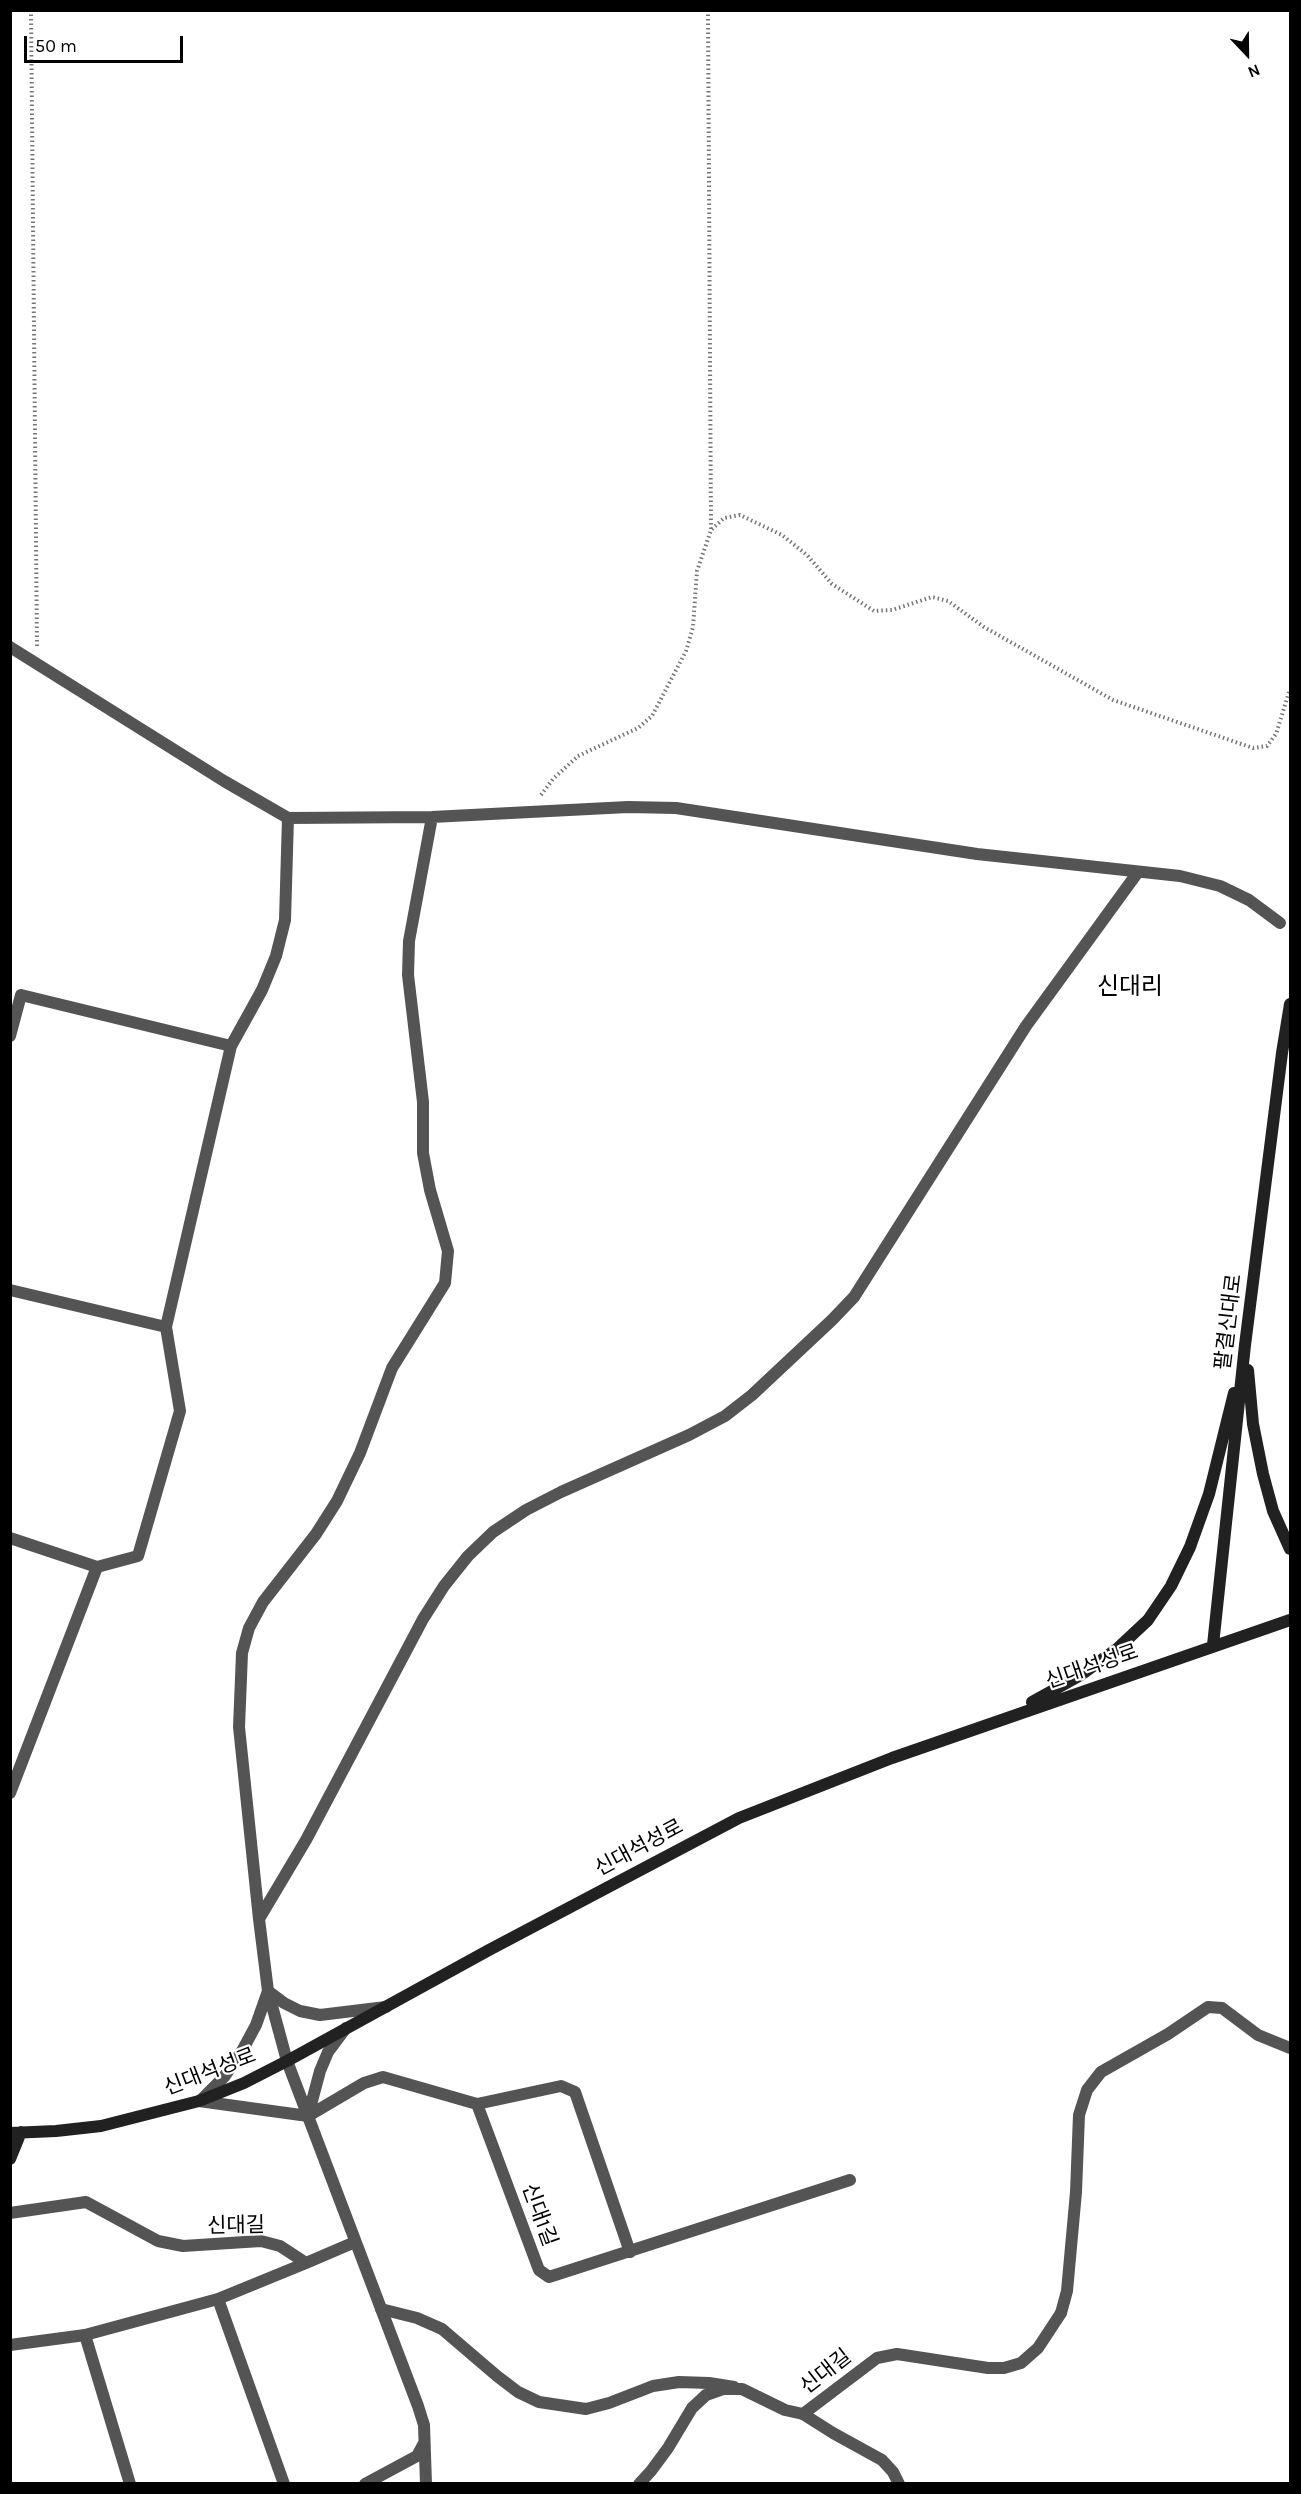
<!DOCTYPE html>
<html>
<head>
<meta charset="utf-8">
<style>
  body { margin:0 }
  #map { position:relative; width:1301px; height:2494px; overflow:hidden; background:#fff; font-family:Karla,sans-serif }
  canvas { display:block }
  .frame { position:absolute; inset:0; border:12px solid #000; pointer-events:none }
  .north { position:absolute; left:1217px; top:24px; width:60px; height:60px; -webkit-text-stroke:4px #fff; paint-order:stroke; rotate:158deg; font-size:16px; font-weight:700; line-height:24px; text-align:center; color:#000 }
  .north::after { content:''; display:block; margin:auto; width:21px; height:27px; background:#000; clip-path:polygon(50% 0,100% 100%,50% 72%,0 100%) }
  .scale { position:absolute; left:24px; top:36px; width:159px; height:27px; box-sizing:border-box; border:3px solid #000; border-top:0; padding-left:8px; font-size:18px; line-height:21px; white-space:nowrap; color:#000; -webkit-text-stroke:4px #fff; paint-order:stroke }
</style>
</head>
<body>
<div id="map">
<canvas width="1301" height="2494"></canvas>
<div class="frame"></div>
<div class="north">N</div>
<div class="scale">50 m</div>
</div>
<script>
const c = document.querySelector('canvas').getContext('2d');
c.lineJoin = 'round';
const poly = rows => new Path2D(rows.map(r => 'M' + r).join(''));
function stroke(path, color, width, dash) { c.strokeStyle = color; c.lineWidth = width; c.lineCap = dash ? 'butt' : 'round'; c.setLineDash(dash || []); c.stroke(path); }
function write(font, color, halo, rows, align = 'center') {
  c.font = font + ' Karla,"Noto Sans KR",sans-serif'; c.lineWidth = 4.5; c.setLineDash([]); c.textBaseline = 'middle'; c.strokeStyle = halo; c.fillStyle = color; for (const [text, x, y, turn = 0] of rows) {
    c.save(); c.translate(x, y); c.rotate((+turn || 0) * Math.PI / 180); c.textAlign = isNaN(turn) ? turn : align; if (halo) c.strokeText(text, 0, 0); c.fillText(text, 0, 0); c.restore();
  }
}
stroke(poly([
  [31,10,37,646],
  [708,10,711,530],
  [541,795,553,779,578,756,638,728,652,716,686,651,693,627,697,571,711,530,724,518,740,515,782,535,807,555,832,584,874,611,892,610,932,597,948,601,984,627,1113,700,1253,748,1267,746,1276,734,1290,689]
]), '#767676', 4, [1.5, 3]);
stroke(poly([
  [10,647,224,781,288,818,432,817,628,807,676,808,977,854,1180,876,1220,886,1249,900,1280,923],
  [10,1036,21,995,231,1046,262,990,276,956,285,920,288,818],
  [10,1290,166,1327],
  [10,1538,97,1567,138,1556,180,1411,166,1327,231,1046],
  [10,1793,97,1567],
  [259,1919,306,1840,423,1619,444,1586,468,1556,493,1532,526,1510,561,1492,689,1435,725,1416,752,1395,832,1320,854,1297,1026,1026,1138,872],
  [287,2061,268,1991,259,1919,239,1727,242,1653,249,1628,263,1602,316,1534,337,1501,360,1453,392,1368,445,1283,448,1251,430,1190,423,1153,423,1102,408,975,409,941,432,817],
  [200,2101,224,2077,242,2051,256,2025,268,1991,284,2003,300,2011,320,2015,386,2007],
  [381,2309,417,2318,442,2329,497,2376,518,2392,539,2402,586,2409,609,2403,653,2386,679,2382,709,2383,734,2387],
  [1061,2313,1067,2291,1076,2192,1079,2115,1087,2090,1101,2072,1168,2034,1208,2007,1222,2008,1258,2035,1290,2048],
  [803,2414,833,2433,882,2460,893,2472,899,2484]
]), '#545454', 12);
stroke(poly([
  [287,2061,418,2406,424,2425,426,2484],
  [199,2101,308,2116],
  [477,2104,561,2086,575,2092,630,2252],
  [308,2116,364,2083,383,2077,477,2104,539,2270,549,2277,850,2180],
  [308,2116,320,2071,328,2052,346,2028],
  [10,2213,86,2202,158,2241,183,2246,261,2241,280,2246,306,2263,355,2242],
  [218,2299,284,2484],
  [85,2335,130,2484],
  [10,2345,85,2335,218,2299,306,2263],
  [365,2484,417,2456,424,2443],
  [639,2484,651,2471,668,2448,692,2408,706,2395,723,2389,742,2389,785,2410,803,2414,877,2358,897,2354,988,2368,1004,2368,1021,2363,1038,2348,1061,2313]
]), '#545454', 12);
stroke(poly([
  [1248,1370,1253,1424,1263,1474,1273,1511,1290,1549],
  [1213,1645,1245,1345,1282,1053,1290,1004],
  [1032,1702,1079,1676,1117,1649,1148,1620,1171,1586,1190,1547,1209,1494,1234,1393],
  [10,2133,56,2131,101,2126,199,2101,244,2083,287,2061,489,1950,739,1818,892,1758,1290,1620],
  [10,2159,21,2132]
]), '#212121', 12);
write('21px', '#000', '#fff', [
  ["팔결신대로",1229,1322,-83],
  ["신대석성로",1092,1667,-19],
  ["신대석성로",639,1848,-28],
  ["신대석성로",210,2072,-21],
  ["신대1길",539,2215,70],
  ["신대길",236,2226,-1],
  ["신대길",826,2372,-38]
]);
write('24px', '#000', '#fff', [
  ["신대리",1130,987]
]);
</script>
</body>
</html>
